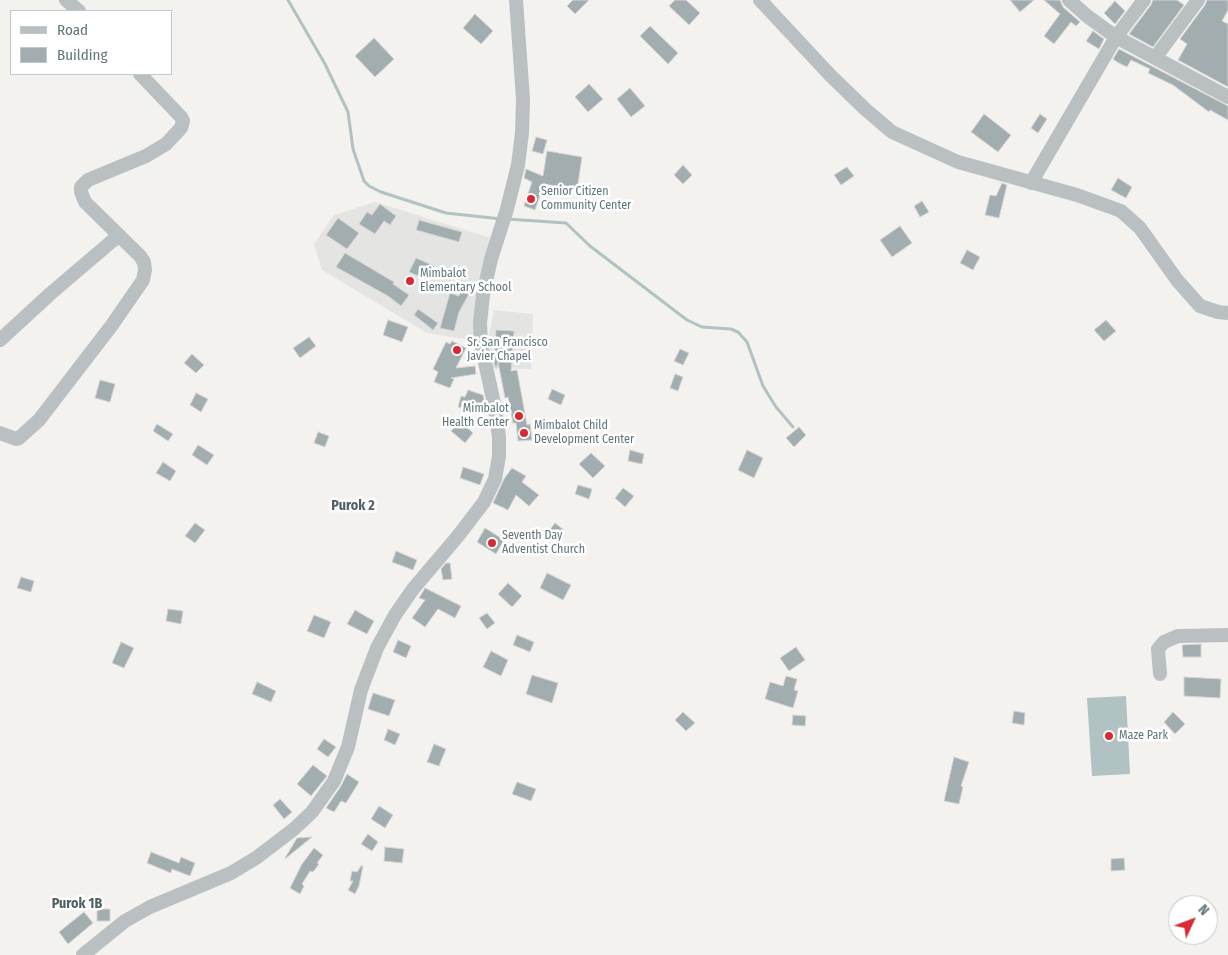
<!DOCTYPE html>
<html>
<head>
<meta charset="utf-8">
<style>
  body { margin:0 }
  #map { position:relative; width:1228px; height:955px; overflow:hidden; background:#f3f2ef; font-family:"Fira Sans Condensed",sans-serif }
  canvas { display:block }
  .legend { position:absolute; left:10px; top:10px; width:162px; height:65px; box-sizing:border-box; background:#fff; border:1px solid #bfc8ca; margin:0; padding:6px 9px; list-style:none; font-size:15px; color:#60767a }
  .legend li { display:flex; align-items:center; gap:10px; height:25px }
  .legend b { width:25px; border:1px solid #bfc8ca }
  .north { position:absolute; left:1168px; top:895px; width:50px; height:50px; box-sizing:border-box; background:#fff; border:1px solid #bfc8ca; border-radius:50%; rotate:47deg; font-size:14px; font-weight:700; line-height:20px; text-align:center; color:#60767a }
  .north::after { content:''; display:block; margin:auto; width:18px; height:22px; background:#d92a33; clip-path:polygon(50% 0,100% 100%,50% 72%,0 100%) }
</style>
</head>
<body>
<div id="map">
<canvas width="1228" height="955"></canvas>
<ul class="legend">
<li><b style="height:6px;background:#bac0c1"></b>Road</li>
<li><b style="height:14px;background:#a2adaf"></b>Building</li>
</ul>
<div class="north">N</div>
</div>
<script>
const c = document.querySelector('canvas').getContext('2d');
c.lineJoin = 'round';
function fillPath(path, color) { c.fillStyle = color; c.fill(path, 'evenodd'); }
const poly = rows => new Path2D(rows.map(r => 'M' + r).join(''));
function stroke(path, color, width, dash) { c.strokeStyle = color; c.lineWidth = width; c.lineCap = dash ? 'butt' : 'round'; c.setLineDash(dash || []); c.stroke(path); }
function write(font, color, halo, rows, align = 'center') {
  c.font = font + ' "Fira Sans Condensed",sans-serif'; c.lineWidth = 5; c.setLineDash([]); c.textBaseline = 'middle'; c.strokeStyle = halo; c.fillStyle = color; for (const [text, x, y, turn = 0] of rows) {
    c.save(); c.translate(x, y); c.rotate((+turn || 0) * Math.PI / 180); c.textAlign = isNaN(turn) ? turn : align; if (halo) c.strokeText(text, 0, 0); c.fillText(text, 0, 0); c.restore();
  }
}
fillPath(poly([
  [375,202,491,238,476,292,477,341,427,333,322,270,314,244,334,215],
  [494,310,533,314,531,369,490,368,488,340]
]), '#e4e4e3');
fillPath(poly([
  [1126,696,1130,774,1092,776,1087,698]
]), '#b0c2c1');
stroke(poly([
  [288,0,325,64,348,112,353,149,364,181,369,186,381,192,446,213,501,219],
  [507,219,566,223,590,246,687,320,702,327,731,329,738,332,747,342,763,386,776,407,793,427]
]), '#b0c2c1', 3);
const building = poly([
  [573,0,589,0,575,14,567,6,573,0],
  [675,0,686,0,700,13,689,25,669,6,675,0],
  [1010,0,1034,0,1020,12,1010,0],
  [1044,0,1060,0,1063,7,1080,22,1076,26,1071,22,1054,44,1044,36,1060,14,1044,0],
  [1153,0,1177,0,1184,5,1153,47,1129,34,1151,5,1153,0],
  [1207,0,1228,0,1228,10,1222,21,1228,24,1228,87,1178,60,1187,44,1180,39,1205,5,1207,0],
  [1115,1,1125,11,1115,24,1104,13,1115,1],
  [475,14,493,31,481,44,463,28,475,14],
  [650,26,678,53,668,64,640,36,650,26],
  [1093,31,1104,39,1099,49,1086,41,1093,31],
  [374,38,394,59,375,77,355,56,374,38],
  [1119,49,1228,106,1228,120,1210,110,1209,112,1173,85,1148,73,1150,69,1131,60,1127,67,1117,62,1113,59,1119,49],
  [589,84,603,99,588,112,575,97,589,84],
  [630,88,645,106,631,117,617,99,630,88],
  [984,114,1011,135,998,152,971,132,984,114],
  [1040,114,1047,119,1038,133,1031,128,1040,114],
  [536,137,547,140,543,154,532,151,536,137],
  [547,151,582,157,577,190,544,184,535,210,524,206,532,182,524,178,526,169,543,176,547,151],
  [683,165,692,175,683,184,674,175,683,165],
  [847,167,854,176,841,185,834,175,847,167],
  [1118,178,1132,187,1126,198,1111,190,1118,178],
  [1002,183,1007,185,999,218,985,215,990,195,996,196,1002,183],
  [922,201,929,212,920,217,914,206,922,201],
  [380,204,396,216,390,225,384,221,375,234,359,224,367,212,372,215,380,204],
  [338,218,359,233,347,249,326,235,338,218],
  [419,220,462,232,459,242,416,230,419,220],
  [900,226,912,243,892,257,880,240,900,226],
  [967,250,980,257,973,270,960,263,967,250],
  [345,253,394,282,393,284,409,295,401,306,388,296,336,267,345,253],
  [416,258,434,266,428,280,409,272,416,258],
  [462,288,470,292,459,312,454,331,440,328,450,293,459,296,462,288],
  [418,309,438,323,433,330,414,315,418,309],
  [388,320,408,327,402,342,383,335,388,320],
  [1106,320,1116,331,1104,341,1094,330,1106,320],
  [496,330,514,331,511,371,517,370,527,425,530,424,532,440,518,441,516,423,513,423,508,397,505,398,498,362,496,369,494,362,496,330],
  [309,337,316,346,300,358,293,348,309,337],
  [452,341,466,348,456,368,475,366,476,374,451,378,454,379,450,388,434,382,438,372,433,369,446,342,450,344,452,341],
  [680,349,689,353,683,365,674,361,680,349],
  [192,354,204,365,196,373,184,363,192,354],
  [675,374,683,377,678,391,670,388,675,374],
  [100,380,115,384,110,402,95,398,100,380],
  [552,389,565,395,561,405,548,399,552,389],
  [468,390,483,395,484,400,479,414,458,407,461,396,465,397,468,390],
  [196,393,208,399,201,412,190,405,196,393],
  [460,421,473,433,465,443,451,431,460,421],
  [157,424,173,434,168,441,153,431,157,424],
  [799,427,806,435,794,447,786,438,799,427],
  [318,432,329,436,325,447,314,443,318,432],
  [198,445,214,455,207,465,192,455,198,445],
  [630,450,644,454,642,464,628,461,630,450],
  [747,450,763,458,754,478,738,470,747,450],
  [591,453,605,466,593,478,579,464,591,453],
  [163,462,176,471,170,481,156,473,163,462],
  [463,467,484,474,480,485,460,478,463,467],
  [512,468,526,476,522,482,539,495,529,506,516,495,508,510,493,503,504,479,512,468],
  [578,485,592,489,589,499,575,494,578,485],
  [623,488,634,496,625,507,615,498,623,488],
  [195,523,205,530,195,543,185,536,195,523],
  [555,523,564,530,558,539,548,532,555,523],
  [485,528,504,540,496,554,477,542,485,528],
  [396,551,417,560,413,570,392,562,396,551],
  [446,563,450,563,452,579,443,580,441,569,446,563],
  [547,573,571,585,563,600,540,588,547,573],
  [21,577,34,581,31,592,17,588,21,577],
  [508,583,522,596,512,607,498,594,508,583],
  [425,588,461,606,455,618,438,609,425,627,412,618,425,600,419,598,425,588],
  [168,609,183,611,181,624,166,621,168,609],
  [355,610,374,621,367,634,347,624,355,610],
  [487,613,495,623,487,629,479,618,487,613],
  [314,615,331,622,324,638,307,631,314,615],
  [517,635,534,642,530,652,513,645,517,635],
  [398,640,411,646,406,658,393,652,398,640],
  [121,642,134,648,124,668,112,663,121,642],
  [1201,644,1201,657,1183,657,1182,645,1201,644],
  [796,647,805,660,789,671,780,658,796,647],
  [491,651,508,660,501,676,483,667,491,651],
  [532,675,558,683,552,703,526,694,532,675],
  [786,676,797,679,794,690,798,691,793,708,765,699,770,682,783,686,786,676],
  [1184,677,1221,679,1220,698,1184,696,1184,677],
  [257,682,276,691,271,702,252,694,257,682],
  [373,693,395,700,389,716,368,709,373,693],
  [1014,711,1025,713,1024,725,1012,723,1014,711],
  [683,712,695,723,686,731,675,720,683,712],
  [1173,712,1185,724,1175,734,1164,722,1173,712],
  [793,715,806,716,805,726,792,725,793,715],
  [388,729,400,734,395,745,384,740,388,729],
  [324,739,336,747,328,757,317,749,324,739],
  [434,744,446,749,439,766,427,762,434,744],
  [954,757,969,762,961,786,963,787,959,804,944,801,954,757],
  [313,765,327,776,311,796,297,784,313,765],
  [347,774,359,782,346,803,341,801,334,812,326,808,341,786,347,774],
  [517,782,536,789,531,801,512,794,517,782],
  [280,799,292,812,284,819,273,805,280,799],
  [379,806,393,815,385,828,371,819,379,806],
  [368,834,378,842,372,851,361,844,368,834],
  [312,837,285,859,285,858,297,838,312,837],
  [385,847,404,849,402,863,384,861,385,847],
  [314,848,323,855,317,863,319,864,313,872,310,871,302,884,304,886,300,894,290,888,302,864,314,848],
  [151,852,179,863,181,857,195,863,190,876,172,869,171,873,147,863,151,852],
  [1124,858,1125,870,1111,871,1111,859,1124,858],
  [361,866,363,866,359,886,355,894,348,890,353,881,350,881,352,871,357,872,361,866],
  [97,909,110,909,110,921,97,921,97,909],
  [84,912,93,923,68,944,59,932,84,912]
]);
fillPath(building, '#a2adaf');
stroke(building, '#d5d4d2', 1);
stroke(poly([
  [66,0,79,11],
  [760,0,830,75,865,109,892,132,958,162,1077,195,1121,211,1140,228,1177,280,1200,306,1218,312,1228,313],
  [1069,0,1087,16,1116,37,1228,97],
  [1155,58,1198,0],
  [1031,183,1116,37,1144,0],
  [0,340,50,294,118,236],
  [0,433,16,439,19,438,39,420,112,325,143,280,145,270,144,262,140,256,85,202,81,192,81,187,88,180,146,156,166,144,181,128,183,121,181,117,140,74],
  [1160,674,1158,649,1164,642,1178,636,1228,635],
  [83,955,125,921,150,907,231,873,256,858,294,829,312,812,334,781,348,747,361,690,377,648,395,615,413,589,458,536,484,502,495,479,499,456,499,437,495,408,481,344,480,323,483,295,491,259,507,209,518,165,522,133,523,99,516,0]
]), '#bac0c1', 14);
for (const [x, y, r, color] of [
  [531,199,5,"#d92a33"],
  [410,281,5,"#d92a33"],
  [457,350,5,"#d92a33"],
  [519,416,5,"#d92a33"],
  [524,433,5,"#d92a33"],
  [492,543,5,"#d92a33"],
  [1109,736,5,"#d92a33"]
]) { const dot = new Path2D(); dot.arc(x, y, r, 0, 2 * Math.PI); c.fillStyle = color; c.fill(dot); stroke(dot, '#fff', 2); }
write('12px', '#60767a', '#fff', [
  ["Senior Citizen",541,192],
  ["Community Center",541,206],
  ["Mimbalot",420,274],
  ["Elementary School",420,288],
  ["Sr. San Francisco",467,343],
  ["Javier Chapel",467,357],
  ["Mimbalot",509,409,"right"],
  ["Health Center",509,423,"right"],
  ["Mimbalot Child",534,426],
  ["Development Center",534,440],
  ["Seventh Day",502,536],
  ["Adventist Church",502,550],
  ["Maze Park",1119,736]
], 'left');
write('bold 14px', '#516265', '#fff', [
  ["Purok 2",353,506],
  ["Purok 1B",77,904]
]);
</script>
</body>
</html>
